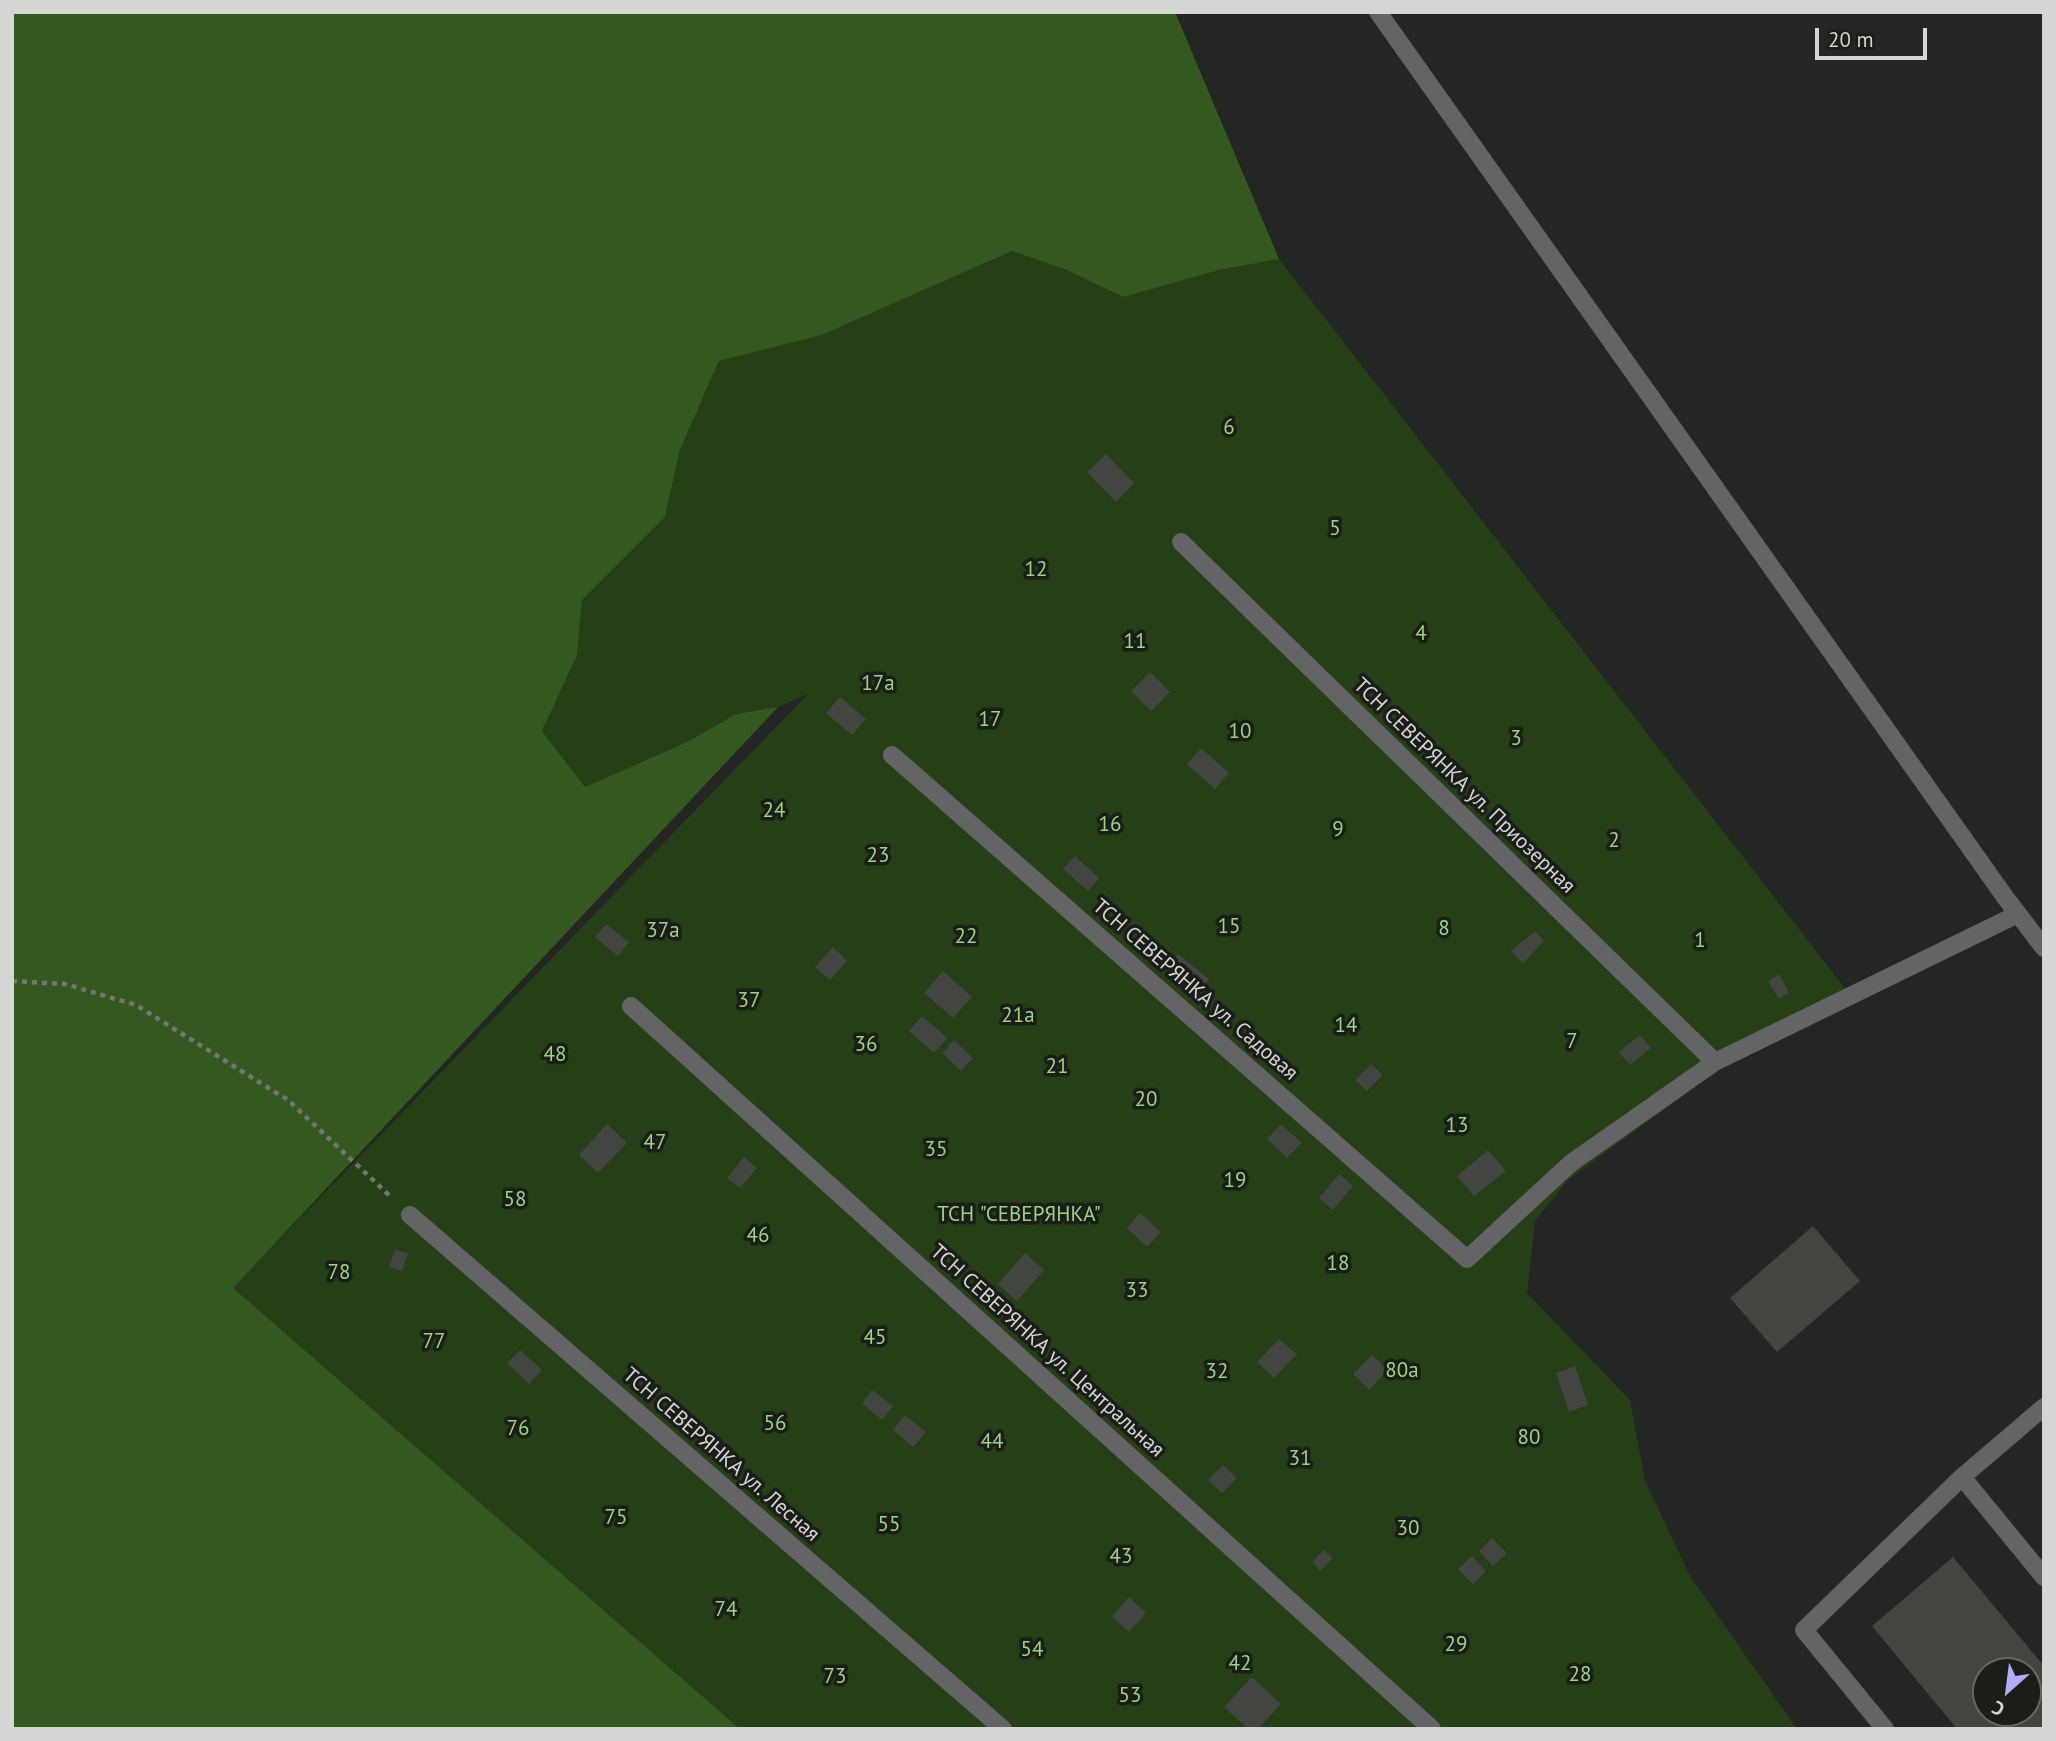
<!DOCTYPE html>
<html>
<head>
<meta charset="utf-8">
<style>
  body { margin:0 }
  #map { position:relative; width:2056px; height:1741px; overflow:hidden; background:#232622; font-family:"PT Sans",sans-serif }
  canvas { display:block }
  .frame { position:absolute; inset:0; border:14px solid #d3d6d2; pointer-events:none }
  .north { position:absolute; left:1972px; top:1657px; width:70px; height:70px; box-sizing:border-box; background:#1a1d18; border:2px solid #646762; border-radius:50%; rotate:208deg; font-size:19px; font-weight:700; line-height:28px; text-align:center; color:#d3d6d2 }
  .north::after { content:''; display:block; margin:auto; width:24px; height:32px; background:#b0aefa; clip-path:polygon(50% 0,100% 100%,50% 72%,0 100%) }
  .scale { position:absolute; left:1815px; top:28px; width:112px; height:32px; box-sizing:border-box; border:4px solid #d3d6d2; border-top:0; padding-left:9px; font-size:21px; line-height:24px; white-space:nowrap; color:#d3d6d2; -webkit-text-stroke:5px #1a1d18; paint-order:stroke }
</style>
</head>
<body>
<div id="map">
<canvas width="2056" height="1741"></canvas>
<div class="frame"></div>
<div class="north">С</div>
<div class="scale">20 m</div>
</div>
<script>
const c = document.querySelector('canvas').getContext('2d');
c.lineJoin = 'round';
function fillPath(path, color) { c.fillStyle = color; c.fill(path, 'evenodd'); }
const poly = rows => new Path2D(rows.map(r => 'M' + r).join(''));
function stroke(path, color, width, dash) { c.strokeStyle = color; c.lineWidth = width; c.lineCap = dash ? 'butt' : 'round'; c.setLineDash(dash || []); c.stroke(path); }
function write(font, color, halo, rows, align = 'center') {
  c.font = font + ' "PT Sans",sans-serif'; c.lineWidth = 7; c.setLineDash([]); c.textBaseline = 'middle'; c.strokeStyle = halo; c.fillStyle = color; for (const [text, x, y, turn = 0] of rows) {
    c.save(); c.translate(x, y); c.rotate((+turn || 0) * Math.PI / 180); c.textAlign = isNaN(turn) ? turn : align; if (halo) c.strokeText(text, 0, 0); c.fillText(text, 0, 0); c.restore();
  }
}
fillPath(poly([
  [1012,251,1067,270,1219,270,1279,259,1854,1000,1722,1067,1568,1180,1535,1221,1527,1293,1630,1400,1645,1481,1690,1576,1797,1729,740,1729,232,1288,808,694,778,707,736,714,687,742,585,787,542,731,577,655,582,600,665,517,680,450,719,361,822,335]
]), '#253f17');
fillPath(poly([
  [12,12,1175,12,1279,259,1219,270,1123,297,1067,270,1012,251,822,335,719,361,680,450,665,517,582,600,577,655,542,731,585,787,687,742,736,714,778,707,233,1288,740,1729,12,1729]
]), '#34591e');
fillPath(poly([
  [1106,454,1134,483,1116,502,1087,472],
  [1150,672,1170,692,1151,711,1131,691],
  [840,697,866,719,852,735,826,713],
  [1201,748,1229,773,1215,789,1187,764],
  [1075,856,1099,878,1088,891,1063,869],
  [606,924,629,942,618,956,595,937],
  [1535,931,1544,941,1523,963,1511,951],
  [833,947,847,961,830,980,815,967],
  [1178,954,1209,979,1198,994,1166,969],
  [943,971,972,997,953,1018,924,993],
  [1779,974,1789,993,1779,999,1768,981],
  [922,1016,947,1038,934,1053,909,1031],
  [1640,1035,1651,1048,1630,1065,1619,1052],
  [954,1040,973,1058,961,1071,942,1053],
  [1371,1064,1383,1075,1367,1091,1355,1080],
  [607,1124,627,1143,598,1173,579,1155],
  [1281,1124,1302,1143,1287,1158,1267,1139],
  [1488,1150,1506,1171,1474,1196,1457,1176],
  [744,1157,757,1168,740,1188,727,1178],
  [1339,1174,1353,1186,1333,1210,1319,1198],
  [1140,1213,1161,1232,1147,1247,1127,1228],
  [1813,1226,1860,1281,1777,1352,1730,1298],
  [395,1249,408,1254,402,1271,389,1267],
  [1025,1253,1044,1270,1017,1301,998,1284],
  [1279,1339,1297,1354,1274,1378,1257,1362],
  [520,1350,542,1370,529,1384,507,1363],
  [1372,1355,1388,1370,1369,1390,1353,1374],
  [1575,1366,1588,1405,1569,1412,1556,1373],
  [872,1390,893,1406,882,1420,862,1403],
  [905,1415,926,1432,913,1447,893,1430],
  [1223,1465,1237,1478,1222,1493,1208,1480],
  [1492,1538,1507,1553,1493,1566,1479,1551],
  [1324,1550,1333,1558,1320,1571,1312,1562],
  [1472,1556,1486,1571,1473,1584,1458,1569],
  [1953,1557,2044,1666,2044,1729,1957,1729,1872,1626],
  [1986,1671,2028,1671,2028,1713,1986,1713],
  [1129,1597,1146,1613,1129,1632,1112,1617],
  [1252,1677,1281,1704,1258,1729,1248,1729,1224,1707]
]), '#424540');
stroke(poly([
  [12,981,65,984,136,1005,288,1100,391,1197]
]), '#737672', 4.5, [5, 5]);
stroke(poly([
  [1378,12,2005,897,2044,948],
  [1181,542,1715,1062],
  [892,755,1467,1259,1571,1163,1715,1062,2018,914],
  [631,1006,1432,1729],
  [410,1215,1003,1729],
  [2044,1407,1962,1477,2044,1577],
  [1885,1729,1804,1630,1962,1477]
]), '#646467', 18);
write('21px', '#9cd580', '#1a1d18', [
  ["6",1229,428],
  ["5",1335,529],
  ["12",1036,570],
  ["4",1421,634],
  ["11",1135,642],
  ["17а",878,684],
  ["17",990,720],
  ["10",1240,732],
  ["3",1516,739],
  ["24",774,811],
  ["16",1110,825],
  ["9",1338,830],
  ["2",1614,841],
  ["23",878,856],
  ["15",1229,927],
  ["8",1444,929],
  ["37а",663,931],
  ["22",966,937],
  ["1",1700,941],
  ["37",749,1001],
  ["21а",1018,1016],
  ["14",1346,1026],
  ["7",1572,1042],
  ["36",866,1045],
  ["48",555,1055],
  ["21",1057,1067],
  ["20",1146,1100],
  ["13",1457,1126],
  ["47",655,1143],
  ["35",936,1150],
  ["19",1235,1181],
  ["58",515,1200],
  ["ТСН \"СЕВЕРЯНКА\"",1019,1215],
  ["46",758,1236],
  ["18",1338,1264],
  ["78",339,1273],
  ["33",1137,1291],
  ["45",875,1338],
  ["77",434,1342],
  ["80а",1402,1371],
  ["32",1217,1372],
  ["56",775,1424],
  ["76",518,1429],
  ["80",1529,1438],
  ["44",992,1442],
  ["31",1300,1459],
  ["75",616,1518],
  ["55",889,1525],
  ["30",1408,1529],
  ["43",1121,1557],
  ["74",726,1610],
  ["29",1456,1645],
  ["54",1032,1650],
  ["42",1240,1664],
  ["28",1580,1675],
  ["73",835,1677],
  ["53",1130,1696]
]);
write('21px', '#d3d6d2', '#1a1d18', [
  ["ТСН СЕВЕРЯНКА ул. Приозерная",1464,786,44],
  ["ТСН СЕВЕРЯНКА ул. Садовая",1195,990,41],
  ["ТСН СЕВЕРЯНКА ул. Центральная",1047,1351,42],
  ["ТСН СЕВЕРЯНКА ул. Лесная",721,1455,41]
]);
</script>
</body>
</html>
